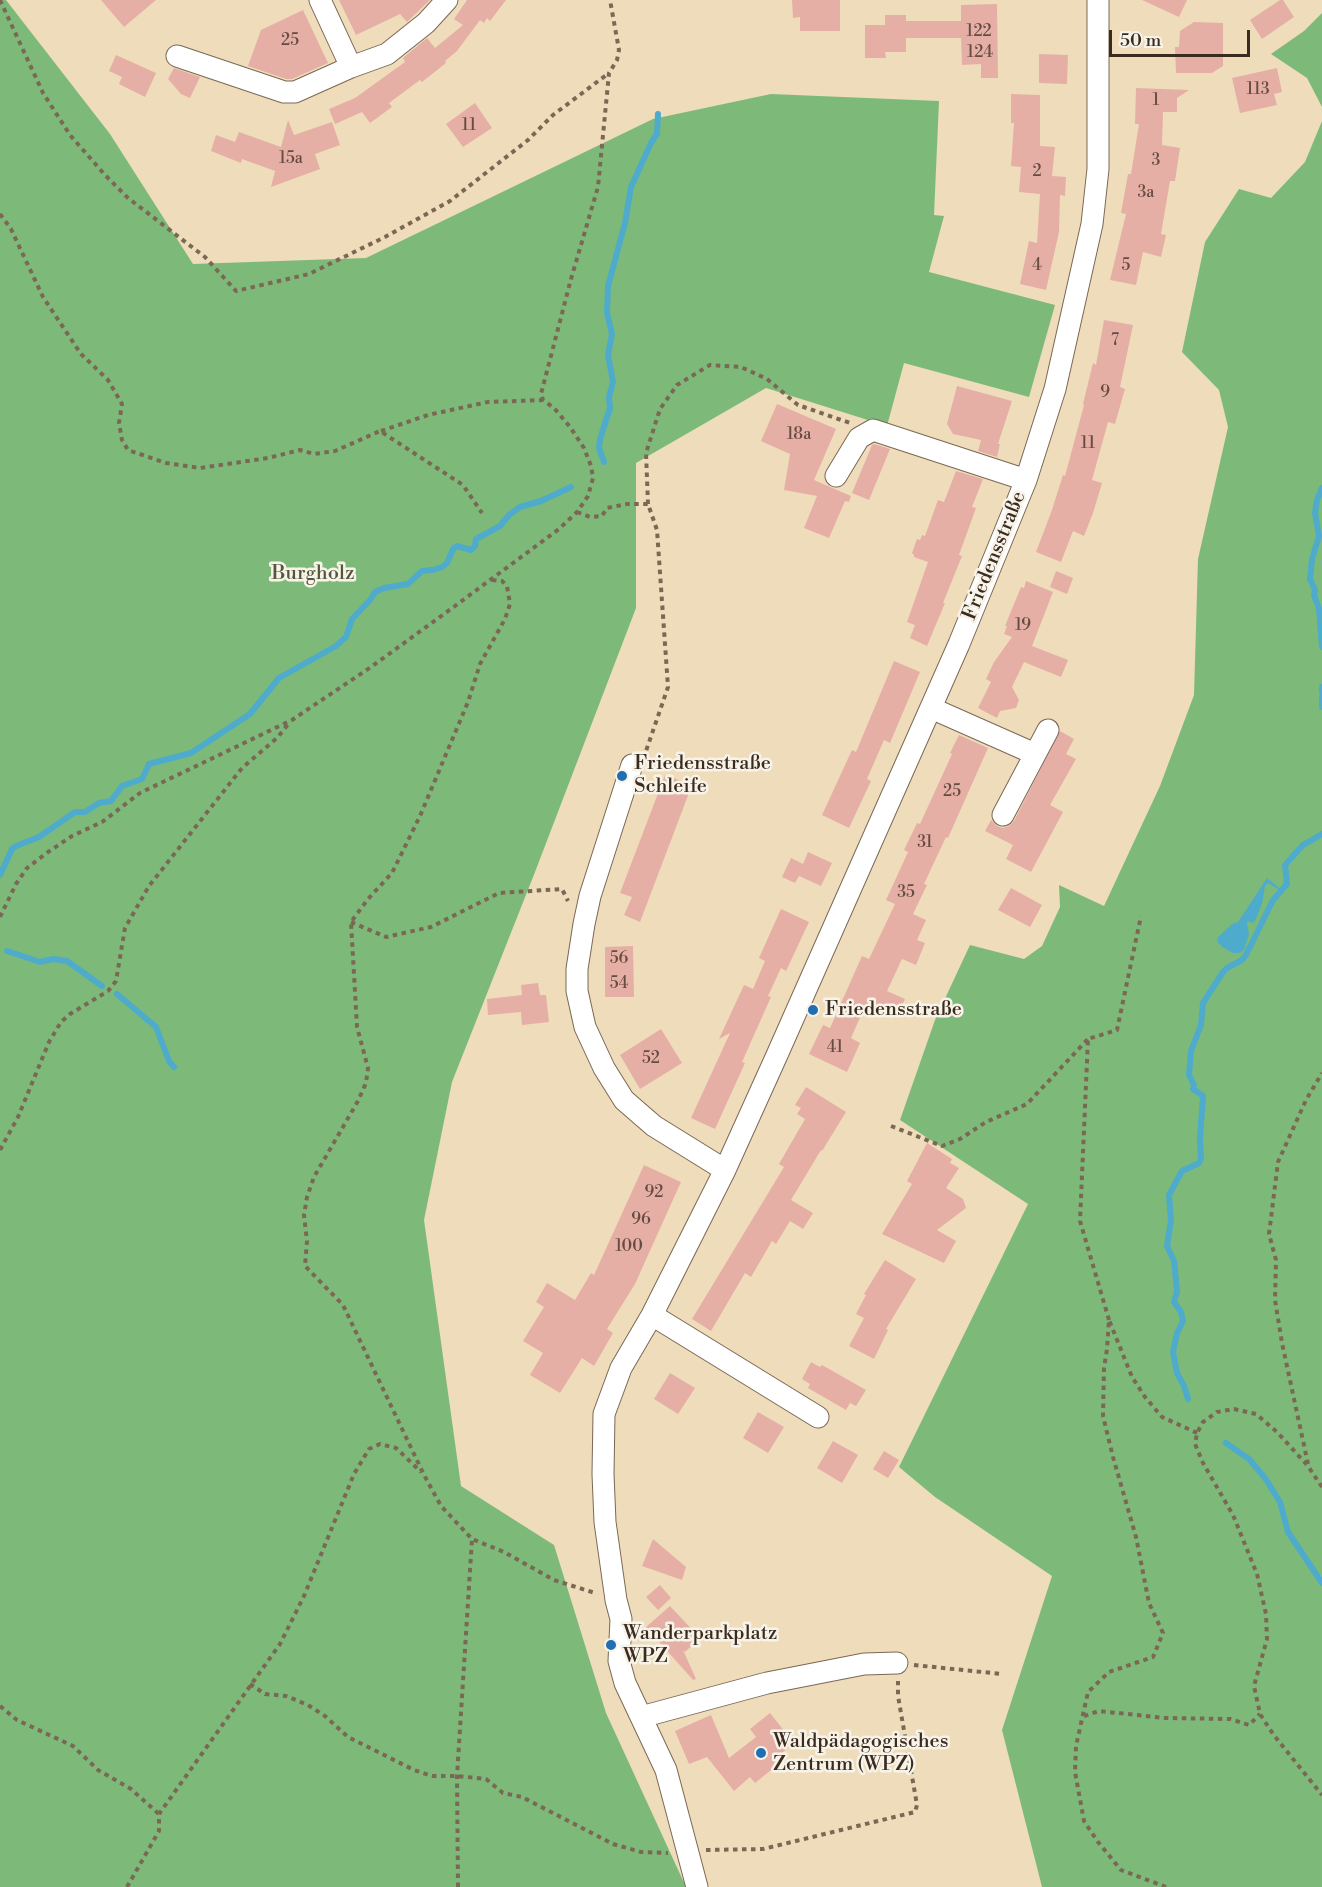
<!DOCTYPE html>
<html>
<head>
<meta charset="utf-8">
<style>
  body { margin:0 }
  #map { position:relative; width:1322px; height:1887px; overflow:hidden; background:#efdcbb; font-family:"Libre Bodoni",serif }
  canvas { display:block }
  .scale { position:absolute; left:1109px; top:30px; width:141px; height:27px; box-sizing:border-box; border:3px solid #3b2a1e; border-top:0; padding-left:8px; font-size:18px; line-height:21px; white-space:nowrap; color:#3b2a1e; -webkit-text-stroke:4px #f7f3e8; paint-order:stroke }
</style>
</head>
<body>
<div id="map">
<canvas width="1322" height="1887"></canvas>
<div class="scale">50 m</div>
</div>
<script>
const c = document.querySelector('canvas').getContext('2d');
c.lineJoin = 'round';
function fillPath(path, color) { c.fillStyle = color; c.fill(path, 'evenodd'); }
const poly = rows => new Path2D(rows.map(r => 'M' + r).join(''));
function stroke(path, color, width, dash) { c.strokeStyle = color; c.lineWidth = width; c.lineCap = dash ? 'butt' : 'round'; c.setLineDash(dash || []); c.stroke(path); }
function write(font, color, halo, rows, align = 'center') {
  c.font = font + ' "Libre Bodoni",serif'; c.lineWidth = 5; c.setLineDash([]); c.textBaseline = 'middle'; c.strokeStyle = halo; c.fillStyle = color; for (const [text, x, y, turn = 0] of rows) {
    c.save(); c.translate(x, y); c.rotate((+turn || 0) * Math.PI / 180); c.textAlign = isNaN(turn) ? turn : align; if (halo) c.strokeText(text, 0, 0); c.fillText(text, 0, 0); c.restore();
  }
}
fillPath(poly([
  [0,0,6,0,110,134,193,264,366,258,653,119,771,94,939,101,934,215,944,216,929,272,1055,305,1029,397,904,363,887,426,766,388,636,463,636,608,535,872,452,1082,424,1220,461,1486,554,1545,606,1713,686,1887,0,1887],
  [1322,13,1322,107,1307,78,1271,54,1304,31],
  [1322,121,1322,1887,1042,1887,1002,1730,1052,1576,935,1497,899,1467,1028,1204,900,1120,935,1020,970,945,1024,959,1042,946,1060,907,1059,885,1104,906,1160,786,1194,695,1198,559,1228,427,1219,390,1182,352,1205,242,1239,189,1271,198,1305,162]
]), '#7dba79');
fillPath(poly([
  [1267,878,1282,890,1281,891,1268,883,1265,886,1262,904,1255,921,1253,923,1248,921,1247,923,1249,934,1244,950,1239,953,1233,953,1224,948,1217,942,1218,937,1232,924,1238,922]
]), '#4eabcc');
stroke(poly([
  [604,462,599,448,600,439,610,408,609,397,613,382,608,355,612,334,607,313,608,286,625,223,631,187,651,143,657,134,658,114],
  [1322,488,1317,500,1315,513,1319,536,1312,559,1310,579,1315,590,1314,595,1319,609,1322,647],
  [1322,687,1322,693],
  [1322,698,1322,707],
  [0,875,12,849,16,846,39,837,75,812,85,812,99,803,111,801,122,786,142,779,149,764,191,753,250,714,279,678,336,646,346,637,352,619,370,600,375,592,384,588,408,584,422,571,433,570,442,567,447,563,453,549,457,546,471,550,475,546,476,539,500,526,509,515,520,507,541,501,571,487],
  [7,951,40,962,53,959,67,961,102,986],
  [117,994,156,1027,169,1061,174,1067],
  [1188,1399,1184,1386,1177,1373,1173,1352,1177,1333,1183,1321,1181,1312,1174,1302,1177,1292,1174,1261,1167,1246,1171,1220,1169,1195,1182,1171,1199,1163,1201,1158,1200,1138,1203,1096,1193,1089,1194,1085,1189,1075,1191,1051,1201,1025,1203,1003,1223,972,1227,968,1242,960,1246,955,1273,900,1287,884,1285,865,1303,845,1322,834],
  [1226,1443,1249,1459,1265,1478,1280,1502,1288,1532,1322,1583]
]), '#4eabcc', 6);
fillPath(poly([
  [101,0,156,0,124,27],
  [339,0,430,0,407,22,400,14,356,35],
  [467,0,506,0,490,21,487,18,484,23,480,20,457,51,445,61,446,63,422,82,420,80,389,103,392,107,370,123,362,112,335,124,329,109,355,98,405,62,403,58,427,38,435,48,463,25,454,19],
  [792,0,840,0,840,31,800,31,800,17,793,18],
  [1142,0,1187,0,1179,17],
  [1280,0,1283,0,1294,17,1262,39,1250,20],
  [997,4,998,78,981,78,981,64,962,65,961,38,906,38,906,52,885,52,886,58,865,58,865,25,885,25,885,15,906,15,906,21,961,21,961,5],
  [303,10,328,63,292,79,286,79,248,66,261,30],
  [1194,22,1223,23,1223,66,1212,73,1176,73,1175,47,1179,47,1180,31],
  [1039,54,1068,55,1067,84,1039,83],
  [116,55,156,73,145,97,119,84,122,77,109,71],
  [174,68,200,77,190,98,181,94,168,79],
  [1277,68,1282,92,1274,94,1277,105,1240,113,1232,78],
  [1136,88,1189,90,1177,98,1177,112,1163,112,1162,145,1180,148,1175,181,1170,181,1161,234,1166,235,1161,257,1143,252,1136,285,1110,280,1126,214,1121,213,1128,174,1131,174,1139,124,1135,124],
  [1011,94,1040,95,1040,146,1055,147,1052,176,1066,177,1065,196,1060,195,1059,232,1046,290,1020,284,1029,241,1037,243,1040,194,1019,192,1021,167,1011,166,1014,123,1011,123],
  [475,103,492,128,463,147,446,124],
  [288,120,294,135,332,122,340,145,315,154,320,169,271,187,275,171,242,159,241,163,211,151,216,135,235,142,239,132,281,147],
  [1104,320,1133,325,1120,387,1125,389,1115,424,1108,422,1092,480,1102,483,1093,513,1084,536,1073,531,1061,562,1036,552,1052,510,1063,475,1065,476,1084,405,1083,404,1093,363,1096,365],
  [957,386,1012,401,998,444,1000,444,997,457,978,451,981,440,953,434,947,424],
  [777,404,836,429,814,480,851,496,849,502,845,501,829,538,804,528,817,496,784,490,790,454,761,441],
  [874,444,890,449,869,500,852,493,872,445],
  [956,471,983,479,972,507,976,508,959,555,962,556,943,603,945,603,927,646,910,638,915,625,907,622,928,562,914,557,914,555,912,553,917,539,920,540,922,535,925,536,938,500,944,502],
  [1056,571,1073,578,1067,594,1050,587],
  [1026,581,1053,592,1032,646,1068,660,1061,677,1024,662,1012,687,1019,700,1016,708,1000,711,997,718,978,708,991,682,986,679,994,662,1012,637,1004,634,1007,626,1005,626,1021,587,1024,588],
  [894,661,920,672,890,743,884,740,867,779,871,781,849,828,822,815,852,750,856,752],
  [1060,731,1074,739,1066,754,1076,759,1050,805,1063,812,1031,872,1006,859,1013,845,985,831,991,820,997,826,1003,828,1009,826,1014,821],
  [959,735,988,748,948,838,946,837,924,884,927,885,913,914,926,920,917,940,925,943,916,965,902,959,887,991,905,999,896,1018,866,1004,851,1038,860,1043,847,1072,809,1054,823,1025,830,1028,862,956,869,959,895,904,886,900,908,852,904,850,917,823,920,824,952,754,950,753],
  [665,775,692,785,640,922,624,915,632,897,620,893],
  [808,852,832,863,821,886,799,876,795,883,782,877,791,858,803,864],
  [1011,888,1042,905,1030,927,998,910],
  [781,909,809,922,786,971,781,968,768,996,771,997,742,1062,745,1063,715,1129,691,1118,730,1033,719,1039,744,985,753,989,765,961,759,958],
  [633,946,634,997,605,997,605,947],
  [538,983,540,995,546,995,549,1022,522,1025,521,1012,488,1015,487,999,522,995,521,985],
  [661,1029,682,1063,640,1089,620,1055],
  [806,1087,846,1112,822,1151,821,1150,791,1200,813,1213,803,1229,790,1221,776,1244,772,1241,751,1277,745,1273,711,1331,692,1319,784,1167,779,1164,805,1119,797,1114,801,1108,795,1105],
  [927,1143,952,1159,950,1163,959,1168,946,1188,963,1199,966,1208,937,1230,956,1241,944,1263,882,1234,912,1184,907,1181],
  [644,1165,681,1182,635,1284,607,1329,613,1333,594,1366,582,1358,560,1393,530,1375,543,1353,523,1341,544,1307,536,1302,547,1283,575,1300,591,1273,594,1275],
  [885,1260,916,1279,886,1329,888,1330,874,1359,849,1346,864,1318,856,1314,866,1295,864,1294],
  [811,1362,820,1367,822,1365,866,1390,856,1406,850,1403,846,1410,808,1388,810,1384,802,1379],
  [670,1373,695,1388,678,1414,654,1399],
  [758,1412,784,1427,768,1453,743,1438],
  [833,1441,858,1455,842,1483,817,1468],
  [884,1451,899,1460,888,1478,873,1469],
  [653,1539,686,1567,682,1580,642,1566],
  [660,1585,671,1598,658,1610,646,1597],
  [670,1606,700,1638,685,1652,683,1650,696,1679,693,1680,646,1627],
  [770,1713,794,1743,777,1757,781,1762,755,1783,750,1777,734,1791,707,1757,689,1764,675,1731,711,1715,729,1758,756,1737,750,1729]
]), '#e6afa6');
const minor = poly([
  [320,0,351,67],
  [177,56,284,92,295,92,351,67,387,54,426,23,447,0],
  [836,476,859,438,873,430,1026,480],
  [931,708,1035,754],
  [632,765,590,896,584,924,577,969,577,991,585,1027,604,1068,624,1100,654,1126,725,1170],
  [1003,815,1048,730],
  [652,1315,818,1417],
  [641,1717,767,1683,864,1664,897,1663],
  [697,1887,666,1770,625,1683,619,1661,621,1619,616,1600,605,1522,603,1474,604,1414,621,1368,652,1315,725,1170,777,1055,959,644,1026,480,1055,389,1092,224,1098,169,1098,0]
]);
stroke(minor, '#7a6855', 23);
stroke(poly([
  [0,0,43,93,70,135,105,175,128,198,205,257,236,291,309,274,385,237,450,201,528,140,553,115,609,73],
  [0,214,11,229,43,297,81,354,108,380,122,404,119,423,122,440,128,450,166,463,200,468,268,458,300,450,314,454,335,451,380,431,463,485,482,513],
  [381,431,428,415,488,402,543,400],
  [648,504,646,453,660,409,677,385,710,365,741,367,767,379,798,405,850,423],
  [577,512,590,517,602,516,607,508,627,504,648,504,657,530,668,687,645,754],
  [492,580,502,581,507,586,510,604,505,619,480,664,468,702,420,816,392,873,368,899,351,922,357,1027,368,1068,366,1083,358,1101,314,1177,307,1197,304,1215,307,1241,305,1266,343,1305,424,1475,441,1506,472,1539,504,1552,554,1580,595,1593],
  [0,917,16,884,27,868,48,852,72,836,102,822,140,793,292,720,371,667,455,606,559,529,577,512,588,496,593,478,591,466,584,448,570,427,554,408,543,400,541,394,571,279,598,187,609,73,617,60,619,50,610,0],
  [351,922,386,937,431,927,499,893,562,889,568,901],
  [891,1126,942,1146,960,1139,986,1122,1027,1104,1088,1039],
  [0,1150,18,1117,49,1042,61,1022,70,1014,108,991,116,981,125,928,149,886,242,768,277,738,290,722],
  [1109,1320,1080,1221,1088,1039,1117,1030,1141,916],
  [1308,1464,1282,1343,1275,1300,1276,1260,1269,1234,1278,1162,1306,1100,1322,1073],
  [1322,1487,1308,1466,1277,1432,1256,1414,1234,1409,1217,1412,1203,1422,1197,1433,1195,1444,1203,1463,1233,1515,1257,1574,1266,1614,1267,1639,1254,1686,1260,1714,1273,1734,1322,1795],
  [914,1665,1002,1674],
  [250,1684,265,1694,286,1696,308,1705,325,1716,348,1737,414,1770,432,1776,457,1776,486,1779,503,1793,522,1797,613,1844,641,1852,668,1853],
  [0,1706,17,1720,73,1746,98,1770,131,1789,159,1814],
  [1084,1716,1099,1711,1165,1718,1230,1719,1249,1725,1260,1714],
  [706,1850,763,1849,915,1812,917,1805,898,1696,898,1681],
  [127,1887,159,1831,159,1814,280,1644,304,1596,354,1474,369,1449,380,1444,396,1448,421,1472],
  [458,1887,457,1776,472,1539],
  [1166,1887,1121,1870,1098,1842,1084,1821,1075,1772,1076,1746,1088,1692,1109,1672,1153,1657,1163,1633,1149,1603,1136,1537,1113,1457,1103,1416,1104,1368,1107,1349,1109,1320,1132,1377,1145,1397,1162,1417,1197,1433]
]), '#7a6855', 4, [4.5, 4.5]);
stroke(minor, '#fff', 21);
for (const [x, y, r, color] of [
  [622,776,6,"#1f6fb2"],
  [813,1010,6,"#1f6fb2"],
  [611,1645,6,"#1f6fb2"],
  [761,1753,6,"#1f6fb2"]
]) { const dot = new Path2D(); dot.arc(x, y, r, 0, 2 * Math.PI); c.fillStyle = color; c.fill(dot); stroke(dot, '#f7f3e8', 2); }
write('16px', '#664b40', null, [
  ["122",979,32],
  ["25",290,41],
  ["124",980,53],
  ["113",1258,90],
  ["1",1156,101],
  ["11",469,126],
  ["15a",291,159],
  ["3",1156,161],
  ["2",1037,172],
  ["3a",1146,193],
  ["4",1037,266],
  ["5",1126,266],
  ["7",1115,341],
  ["9",1105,393],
  ["18a",799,435],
  ["11",1088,444],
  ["19",1023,626],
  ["25",952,792],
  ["31",925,843],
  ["35",906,893],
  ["56",619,959],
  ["54",619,984],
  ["41",835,1048],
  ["52",651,1059],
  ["92",654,1193],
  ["96",641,1220],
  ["100",629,1247]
]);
write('20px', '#3b2a1e', '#f7f3e8', [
  ["Friedensstraße",995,556,-68]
]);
write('20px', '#53563a', '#f7f3e8', [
  ["Burgholz",313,574]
]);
write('20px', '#3b2a1e', '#f7f3e8', [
  ["Friedensstraße",634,764],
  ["Schleife",634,787],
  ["Friedensstraße",825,1010],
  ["Wanderparkplatz",623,1634],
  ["WPZ",623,1657],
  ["Waldpädagogisches",773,1742],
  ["Zentrum (WPZ)",773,1765]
], 'left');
</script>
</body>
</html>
